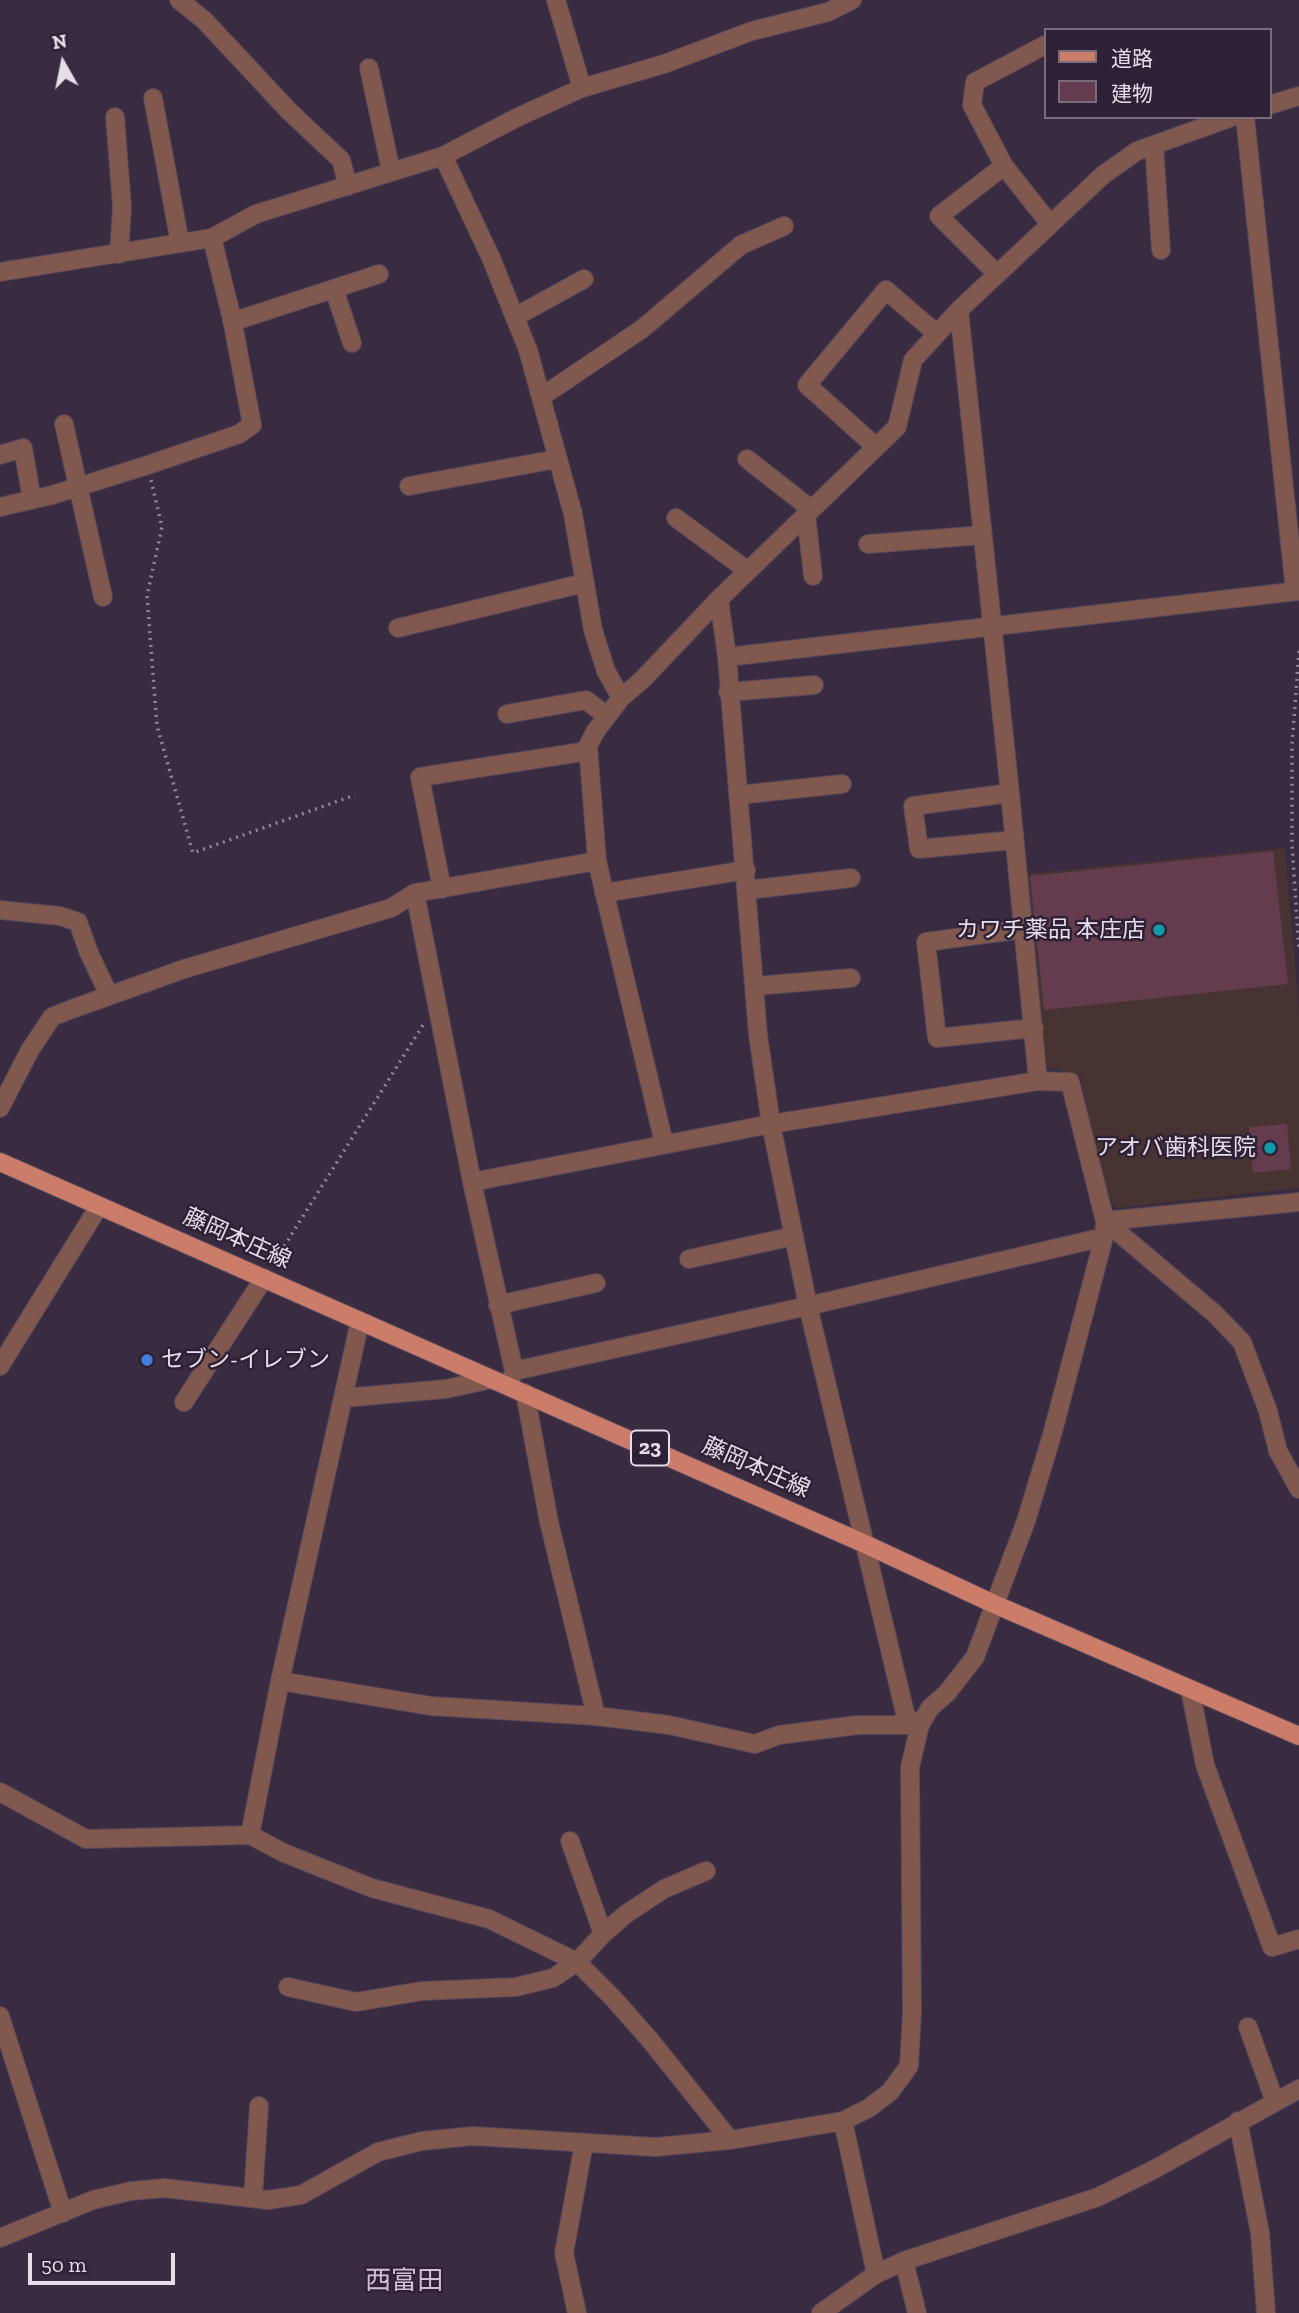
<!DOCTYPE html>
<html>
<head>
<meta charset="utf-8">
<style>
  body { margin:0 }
  #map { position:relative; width:1299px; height:2313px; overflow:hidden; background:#392b40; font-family:"Zilla Slab","Noto Sans JP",serif }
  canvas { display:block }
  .legend { position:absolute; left:1044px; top:28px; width:228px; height:91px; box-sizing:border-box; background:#2f2135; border:2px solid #786c7d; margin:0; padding:9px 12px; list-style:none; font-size:21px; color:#e6ddea }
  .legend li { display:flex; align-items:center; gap:14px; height:35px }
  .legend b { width:35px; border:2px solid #786c7d }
  .north { position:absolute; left:28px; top:28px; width:70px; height:70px; -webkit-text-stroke:5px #2f2135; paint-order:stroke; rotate:351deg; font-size:19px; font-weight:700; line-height:28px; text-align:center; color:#e6ddea }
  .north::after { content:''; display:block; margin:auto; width:24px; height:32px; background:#e6ddea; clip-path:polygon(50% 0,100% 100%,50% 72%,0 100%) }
  .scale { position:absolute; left:28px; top:2253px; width:147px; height:32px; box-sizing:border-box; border:4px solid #e6ddea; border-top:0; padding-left:9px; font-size:21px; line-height:24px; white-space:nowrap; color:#e6ddea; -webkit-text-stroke:5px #2f2135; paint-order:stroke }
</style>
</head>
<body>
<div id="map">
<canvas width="1299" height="2313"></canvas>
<ul class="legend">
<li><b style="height:9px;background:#cc7d69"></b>道路</li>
<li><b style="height:19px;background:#643c4d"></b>建物</li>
</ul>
<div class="north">N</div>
<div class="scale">50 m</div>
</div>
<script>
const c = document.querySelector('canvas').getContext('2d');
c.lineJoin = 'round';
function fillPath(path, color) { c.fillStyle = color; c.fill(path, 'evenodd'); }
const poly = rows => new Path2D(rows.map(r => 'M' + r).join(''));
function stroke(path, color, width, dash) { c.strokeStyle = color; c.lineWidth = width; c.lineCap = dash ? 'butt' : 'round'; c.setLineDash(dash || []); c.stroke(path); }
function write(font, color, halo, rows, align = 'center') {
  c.font = font + ' "Zilla Slab","Noto Sans JP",serif'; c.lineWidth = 5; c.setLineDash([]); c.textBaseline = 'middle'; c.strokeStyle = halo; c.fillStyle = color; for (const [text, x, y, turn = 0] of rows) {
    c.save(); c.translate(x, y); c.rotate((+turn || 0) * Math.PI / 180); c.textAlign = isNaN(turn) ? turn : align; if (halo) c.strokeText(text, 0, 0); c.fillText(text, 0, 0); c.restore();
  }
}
fillPath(poly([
  [1285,848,1299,1014,1299,1188,1117,1208,1106,1197,1080,1076,1046,1066,1024,874]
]), '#473331');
fillPath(poly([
  [1273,851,1288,984,1044,1010,1030,876],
  [1287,1124,1291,1169,1253,1173,1249,1127]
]), '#643c4d');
const minor = poly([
  [179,0,204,20,289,111,341,160,348,186],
  [556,0,582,88],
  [1045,45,975,82,972,105,1004,166,1050,224],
  [369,68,391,171],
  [153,98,180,243],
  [1269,105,1299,96],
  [115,117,122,207,119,254],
  [1245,117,1295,591],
  [1154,145,1161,250],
  [443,156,491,258,528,350,573,514,593,630,606,671,621,698],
  [0,272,212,238,256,214,443,156,518,117,582,88,664,64,752,31,828,12,852,0],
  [997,274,939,216,1004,166],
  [334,289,352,343],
  [515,317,584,279],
  [232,322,379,274],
  [541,397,642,329,741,245,784,226],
  [64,424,103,597],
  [876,447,807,385,886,290,937,334],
  [0,455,23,448,32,500],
  [747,459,811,509],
  [409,486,557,459],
  [0,507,52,495,148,465,239,434,252,425,232,319,212,238],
  [806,514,813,576],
  [676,518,748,571],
  [868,544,983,535],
  [719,599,727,657,1299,591],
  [398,628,584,583],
  [727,657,758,1035,771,1124,808,1306,906,1717,920,1725],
  [728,692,814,685],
  [507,714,586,700,607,716],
  [1010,793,913,806,919,849,1014,840],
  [738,795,842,784],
  [442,889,420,777,588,751],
  [747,890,851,878],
  [415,893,472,1182],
  [604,893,746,870],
  [0,910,60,916,78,922,89,953,109,995],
  [1023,929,926,942,937,1038,1034,1028],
  [755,986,851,978],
  [0,1108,30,1050,52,1017,72,1009,184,969,391,908,415,893,597,861],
  [664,1143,597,861,588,746,595,732,621,698,643,679,719,599,897,427,913,360,959,310,1103,175,1137,151,1232,117],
  [1105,1221,1215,1314,1242,1342,1268,1411,1278,1451,1299,1489],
  [1105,1221,1299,1202],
  [689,1259,794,1236],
  [498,1305,596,1283],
  [0,1366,99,1206],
  [514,1371,472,1182,771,1124,1038,1081],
  [510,1382,514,1371,808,1306,1104,1237],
  [525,1393,549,1522,596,1716],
  [343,1398,446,1389,492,1379],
  [184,1402,264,1278],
  [280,1681,431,1706,596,1716,669,1725,755,1744,779,1735,858,1725,920,1725],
  [1190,1689,1205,1765,1272,1947,1299,1939],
  [0,1792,86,1839,250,1835,284,1853,372,1888,489,1919,577,1962,613,1998,650,2040,730,2140],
  [250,1835,280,1681,360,1321],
  [603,1934,626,1914,664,1889,706,1871],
  [288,1987,356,2002,422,1991,516,1987,553,1978,577,1962,603,1934,570,1841],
  [0,2016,63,2213],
  [1248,2027,1275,2102],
  [843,2121,876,2274],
  [1238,2121,1260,2233,1266,2313],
  [253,2197,259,2106],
  [0,2238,93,2200,131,2191,164,2188,268,2200,301,2195,378,2152,422,2141,473,2136,656,2147,730,2140,843,2121,869,2108,890,2092,909,2066,912,2013,910,1767,920,1725,930,1708,947,1693,975,1657,1026,1521,1052,1435,1104,1237,1105,1221,1070,1082,1038,1081,1010,793,959,310],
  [904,2261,917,2313],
  [577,2313,564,2253,584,2143],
  [821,2313,876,2274,904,2261,1098,2197,1153,2170,1299,2089]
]);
const major = poly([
  [0,1162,865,1544,994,1604,1299,1736]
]);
stroke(minor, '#55475b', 20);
stroke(major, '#55475b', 20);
stroke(poly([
  [151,480,162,527,147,596,157,726,193,853,355,795],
  [1299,651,1292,745,1292,844,1299,951],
  [273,1264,423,1025]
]), '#928798', 3.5, [2, 5]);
stroke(minor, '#80584e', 18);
stroke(major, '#cc7d69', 18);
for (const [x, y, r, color] of [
  [1159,930,7,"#0f9aa8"],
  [1270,1148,7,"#0f9aa8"],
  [147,1360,7,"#3f7fe0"]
]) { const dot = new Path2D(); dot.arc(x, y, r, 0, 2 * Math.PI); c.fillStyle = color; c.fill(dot); stroke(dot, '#2f2135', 2.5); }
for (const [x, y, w] of [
  [650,1448,38]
]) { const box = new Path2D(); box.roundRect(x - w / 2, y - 17.5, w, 35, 5); c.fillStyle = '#2f2135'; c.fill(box); stroke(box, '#e6ddea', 2); }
write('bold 21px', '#e6ddea', null, [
  ["23",650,1448]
]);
write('23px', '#e6ddea', '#2f2135', [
  ["カワチ薬品 本庄店",1145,930],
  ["アオバ歯科医院",1256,1148],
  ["セブン-イレブン",161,1360,"left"]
], 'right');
write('23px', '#e6ddea', '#2f2135', [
  ["藤岡本庄線",237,1239,24],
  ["藤岡本庄線",756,1468,24]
]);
write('26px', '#d0bed8', '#2f2135', [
  ["西富田",404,2282]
]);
</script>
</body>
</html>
